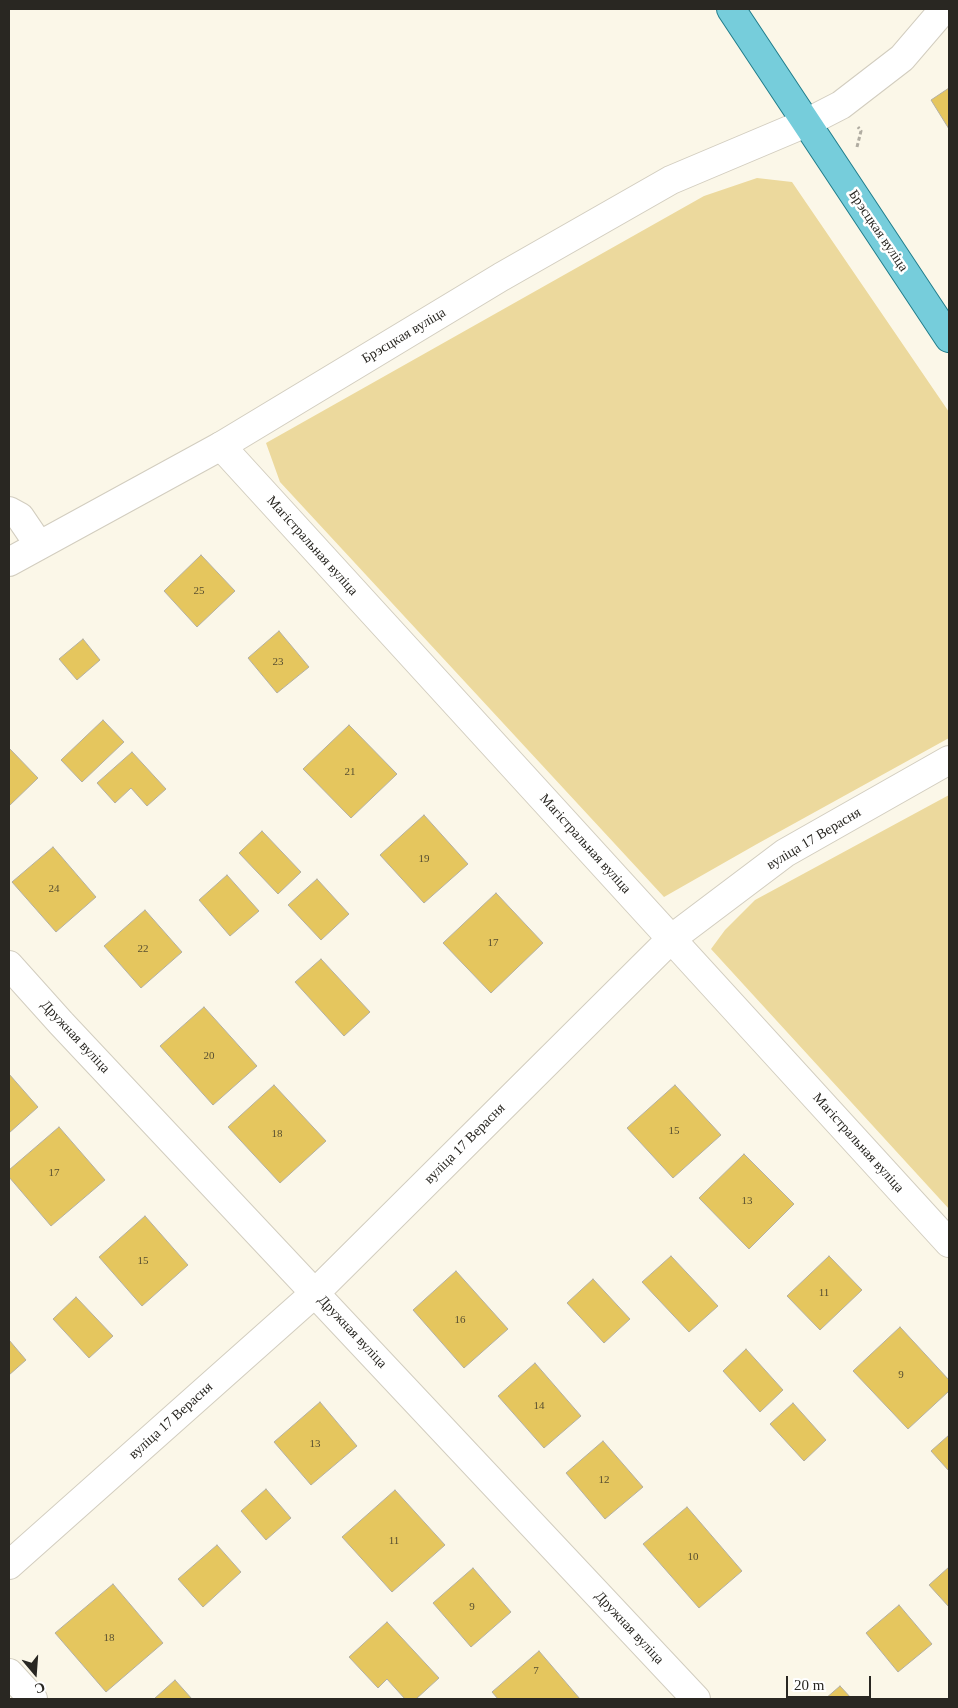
<!DOCTYPE html>
<html>
<head>
<meta charset="utf-8">
<style>
  body { margin:0 }
  #map { position:relative; width:958px; height:1708px; overflow:hidden; background:#fbf7e8; font-family:Georgia,serif }
  canvas { display:block }
  .frame { position:absolute; inset:0; border:10px solid #292722; pointer-events:none }
  .north { position:absolute; left:10px; top:1648px; width:50px; height:50px; -webkit-text-stroke:4px #fff; paint-order:stroke; rotate:162deg; font-size:14px; font-weight:700; line-height:20px; text-align:center; color:#292722 }
  .north::after { content:''; display:block; margin:auto; width:18px; height:22px; background:#292722; clip-path:polygon(50% 0,100% 100%,50% 72%,0 100%) }
  .scale { position:absolute; left:786px; top:1676px; width:85px; height:22px; box-sizing:border-box; border:2px solid #292722; border-top:0; padding-left:6px; font-size:15px; line-height:18px; white-space:nowrap; color:#292722; -webkit-text-stroke:4px #fff; paint-order:stroke }
</style>
</head>
<body>
<div id="map">
<canvas width="958" height="1708"></canvas>
<div class="frame"></div>
<div class="north">С</div>
<div class="scale">20 m</div>
</div>
<script>
const c = document.querySelector('canvas').getContext('2d');
c.lineJoin = 'round';
function fillPath(path, color) { c.fillStyle = color; c.fill(path, 'evenodd'); }
const poly = rows => new Path2D(rows.map(r => 'M' + r).join(''));
function stroke(path, color, width, dash) { c.strokeStyle = color; c.lineWidth = width; c.lineCap = dash ? 'butt' : 'round'; c.setLineDash(dash || []); c.stroke(path); }
function write(font, color, halo, rows, align = 'center') {
  c.font = font + ' Georgia,serif'; c.lineWidth = 5; c.setLineDash([]); c.textBaseline = 'middle'; c.strokeStyle = halo; c.fillStyle = color; for (const [text, x, y, turn = 0] of rows) {
    c.save(); c.translate(x, y); c.rotate((+turn || 0) * Math.PI / 180); c.textAlign = isNaN(turn) ? turn : align; if (halo) c.strokeText(text, 0, 0); c.fillText(text, 0, 0); c.restore();
  }
}
fillPath(poly([
  [757,178,792,182,949,412,949,738,757,844,664,897,280,482,266,443,704,196],
  [949,795,949,1209,711,949,725,930,755,900]
]), '#ecd99d');
const building = poly([
  [949,88,949,129,931,100,949,88],
  [201,555,235,591,197,627,164,591,201,555],
  [279,631,309,667,277,693,248,658,279,631],
  [83,639,100,660,77,680,59,659,83,639],
  [103,720,124,742,82,782,61,760,103,720],
  [349,725,397,774,351,818,303,769,349,725],
  [9,748,38,778,9,806,9,748],
  [132,752,166,789,147,806,131,788,115,803,97,783,132,752],
  [424,815,468,864,424,903,380,855,424,815],
  [262,831,301,872,278,894,239,853,262,831],
  [53,847,96,897,56,932,12,882,53,847],
  [227,875,259,911,230,936,199,900,227,875],
  [317,879,349,914,321,940,288,905,317,879],
  [496,893,543,943,491,993,443,943,496,893],
  [145,910,182,952,141,988,104,946,145,910],
  [321,959,370,1012,344,1036,295,982,321,959],
  [204,1007,257,1066,213,1105,160,1046,204,1007],
  [9,1074,38,1107,9,1133,9,1074],
  [274,1085,326,1141,280,1183,228,1127,274,1085],
  [675,1085,721,1135,673,1178,627,1128,675,1085],
  [59,1127,105,1180,51,1226,9,1177,9,1170,59,1127],
  [744,1154,794,1204,749,1249,699,1198,744,1154],
  [145,1216,188,1265,142,1306,99,1257,145,1216],
  [671,1256,718,1306,689,1332,642,1282,671,1256],
  [829,1256,862,1290,820,1330,787,1296,829,1256],
  [456,1271,508,1329,464,1368,413,1310,456,1271],
  [593,1279,630,1319,604,1343,567,1303,593,1279],
  [76,1297,113,1336,89,1358,53,1319,76,1297],
  [900,1327,949,1380,949,1391,908,1429,853,1371,900,1327],
  [9,1340,26,1360,9,1375,9,1340],
  [746,1349,783,1390,760,1412,723,1371,746,1349],
  [535,1363,581,1416,544,1448,498,1396,535,1363],
  [320,1402,357,1446,311,1485,274,1442,320,1402],
  [793,1403,826,1440,804,1461,770,1424,793,1403],
  [949,1435,949,1471,931,1451,949,1435],
  [603,1441,643,1487,605,1519,566,1473,603,1441],
  [266,1489,291,1518,266,1540,241,1511,266,1489],
  [395,1490,445,1545,392,1592,342,1537,395,1490],
  [687,1507,742,1571,699,1608,643,1544,687,1507],
  [217,1545,241,1572,203,1607,178,1579,217,1545],
  [949,1567,949,1607,929,1585,949,1567],
  [473,1568,511,1612,471,1647,433,1603,473,1568],
  [113,1584,163,1643,106,1692,55,1633,113,1584],
  [899,1605,932,1644,898,1672,866,1633,899,1605],
  [387,1622,439,1678,416,1699,405,1699,387,1679,378,1688,349,1657,387,1622],
  [539,1651,580,1699,498,1699,492,1692,539,1651],
  [175,1680,192,1699,154,1699,175,1680],
  [840,1686,852,1699,825,1699,840,1686]
]);
fillPath(building, '#e5c65e');
stroke(building, '#b4b0a2', 1);
const minor = poly([
  [806,123,841,105,902,58,944,9],
  [221,446,949,1243],
  [9,511,20,517,39,545],
  [9,965,61,1023,696,1699],
  [9,1565,316,1292,671,939,785,853,949,760],
  [9,1673,33,1699]
]);
const tertiary = poly([
  [9,562,221,446,501,277,671,180,806,123]
]);
const primary = poly([
  [731,9,949,338]
]);
stroke(minor, '#d2cdbf', 30);
stroke(tertiary, '#d2cdbf', 30);
stroke(primary, '#207d8b', 30);
stroke(poly([
  [857,147,861,131,858,127]
]), '#b0aca1', 3, [4, 2.5]);
stroke(minor, '#fff', 28);
stroke(tertiary, '#fff', 28);
stroke(primary, '#76cddb', 28);
write('11px', '#584f31', null, [
  ["25",199,591],
  ["23",278,662],
  ["21",350,772],
  ["19",424,859],
  ["24",54,889],
  ["17",493,943],
  ["22",143,949],
  ["20",209,1056],
  ["15",674,1131],
  ["18",277,1134],
  ["17",54,1173],
  ["13",747,1201],
  ["15",143,1261],
  ["11",824,1293],
  ["16",460,1320],
  ["9",901,1375],
  ["14",539,1406],
  ["13",315,1444],
  ["12",604,1480],
  ["11",394,1541],
  ["10",693,1557],
  ["9",472,1607],
  ["18",109,1638],
  ["7",536,1671]
]);
write('14px', '#292722', '#fff', [
  ["Брэсцкая вуліца",878,231,56],
  ["Брэсцкая вуліца",404,336,-31],
  ["Магістральная вуліца",312,546,48],
  ["вуліца 17 Верасня",814,839,-31],
  ["Магістральная вуліца",585,844,48],
  ["Дружная вуліца",75,1037,47],
  ["Магістральная вуліца",858,1143,48],
  ["вуліца 17 Верасня",465,1144,-45],
  ["Дружная вуліца",352,1332,47],
  ["вуліца 17 Верасня",171,1421,-42],
  ["Дружная вуліца",629,1628,47]
]);
</script>
</body>
</html>
